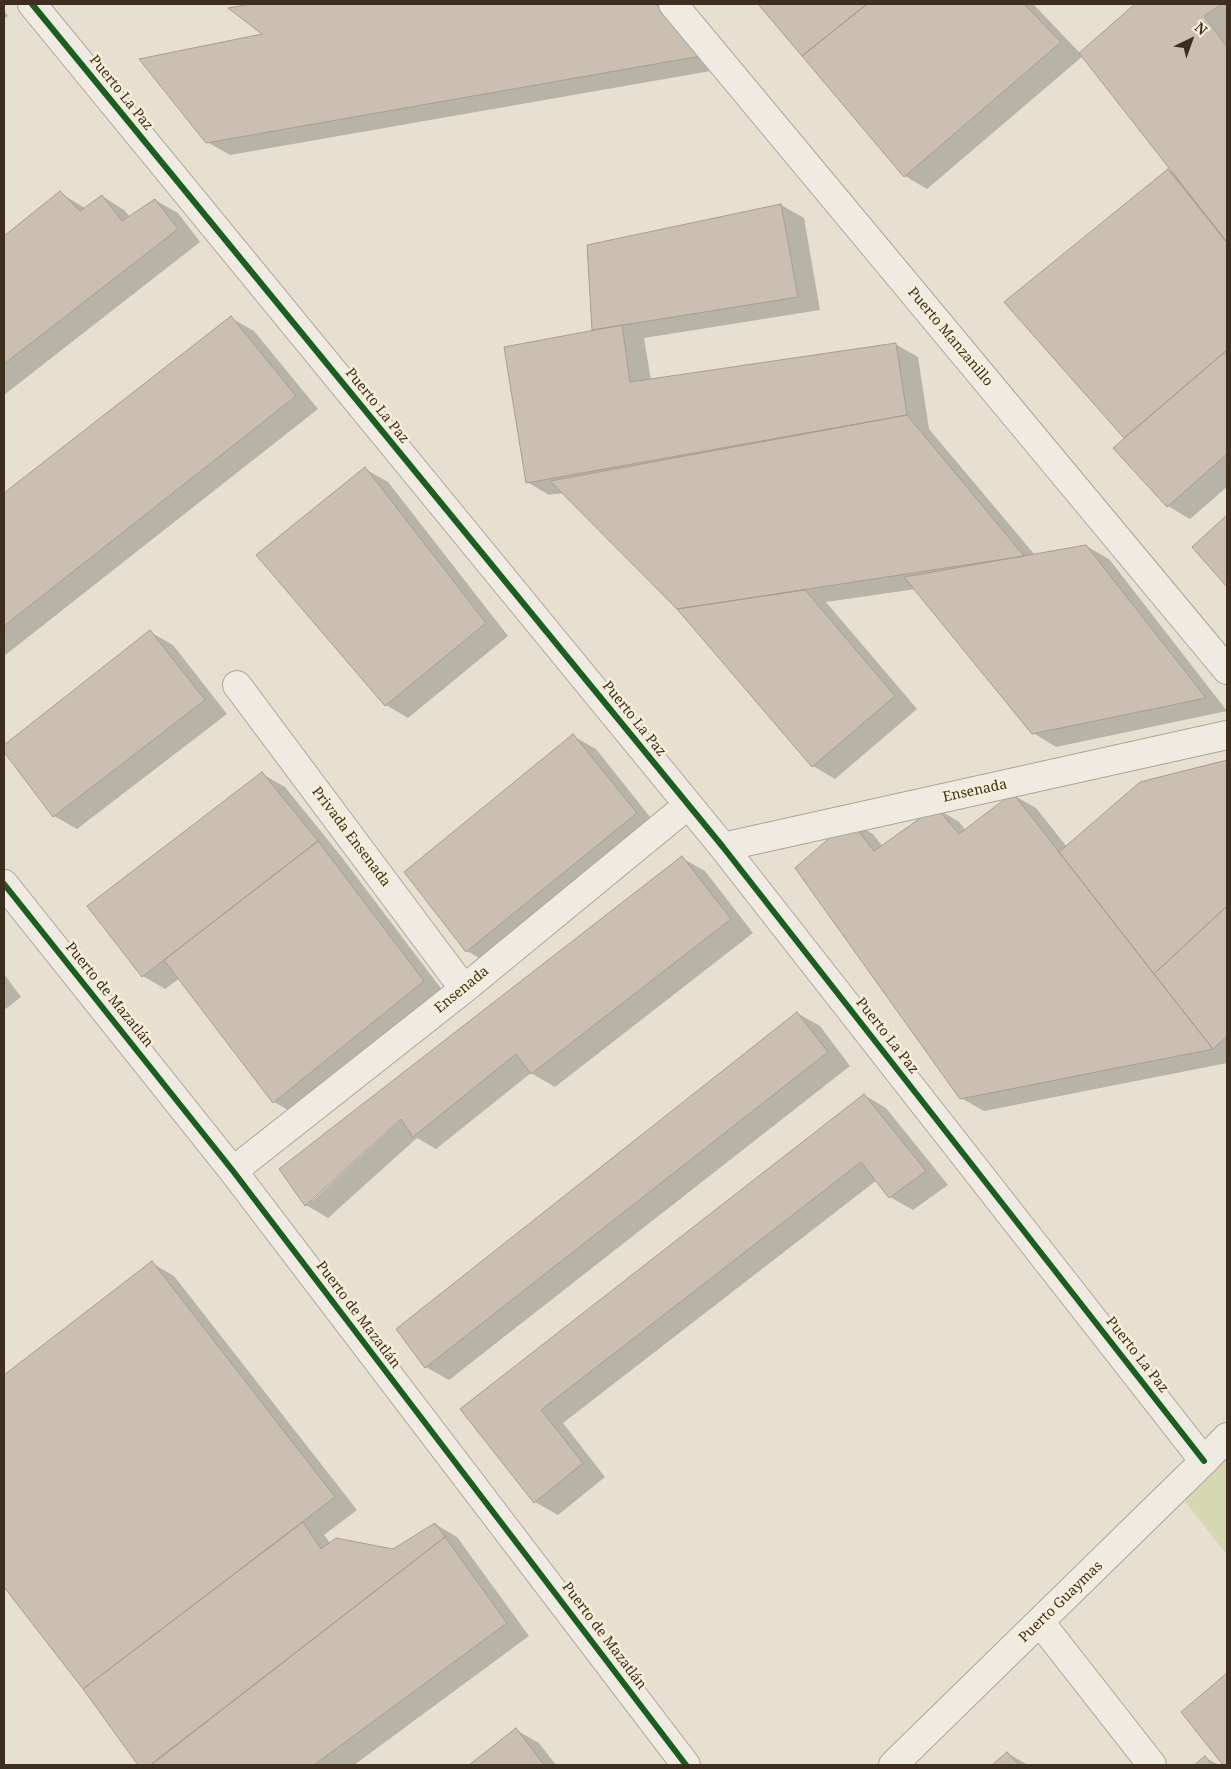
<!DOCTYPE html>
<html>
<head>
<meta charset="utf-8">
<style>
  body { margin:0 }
  #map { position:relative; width:1231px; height:1769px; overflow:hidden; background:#e7e0d1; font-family:"Noto Serif",serif }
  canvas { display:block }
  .frame { position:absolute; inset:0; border:5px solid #3d2e20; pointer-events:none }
  .north { position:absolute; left:1166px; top:15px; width:50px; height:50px; -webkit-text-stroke:4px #f7eed8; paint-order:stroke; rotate:42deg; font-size:14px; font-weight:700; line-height:20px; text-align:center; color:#3d2e20 }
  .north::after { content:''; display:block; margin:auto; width:18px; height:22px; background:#3d2e20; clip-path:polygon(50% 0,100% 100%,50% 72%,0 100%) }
</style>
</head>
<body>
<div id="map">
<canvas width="1231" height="1769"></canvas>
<div class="frame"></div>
<div class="north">N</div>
</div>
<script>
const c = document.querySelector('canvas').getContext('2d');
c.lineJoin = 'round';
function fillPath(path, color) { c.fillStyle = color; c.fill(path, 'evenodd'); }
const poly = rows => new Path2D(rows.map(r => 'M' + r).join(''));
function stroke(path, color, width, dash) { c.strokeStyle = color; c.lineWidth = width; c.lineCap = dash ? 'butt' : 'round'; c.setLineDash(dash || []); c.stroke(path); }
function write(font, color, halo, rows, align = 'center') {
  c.font = font + ' "Noto Serif",serif'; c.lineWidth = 5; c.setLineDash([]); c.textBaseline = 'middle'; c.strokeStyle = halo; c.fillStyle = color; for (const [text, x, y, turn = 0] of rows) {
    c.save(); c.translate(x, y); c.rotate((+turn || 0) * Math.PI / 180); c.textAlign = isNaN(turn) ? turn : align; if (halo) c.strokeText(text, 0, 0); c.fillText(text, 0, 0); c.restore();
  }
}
fillPath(poly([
  [1227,1437,1227,1555,1176,1490]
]), '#d6d7b3');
fillPath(poly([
  [258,4,666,4,722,69,230,155,207,142,265,35,231,9],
  [760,4,1033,4,1080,53,1137,4,1227,4,1227,28,1226,29,1227,31,1227,487,1190,519,1168,506,1126,438,1006,302,1168,170,1177,175,1083,56,927,189,905,176],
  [4,11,8,16,4,19],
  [60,193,85,208,102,196,124,210,130,217,155,200,178,213,200,242,4,395,4,237],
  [781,205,804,218,820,310,644,338,651,380,895,344,918,357,929,429,1035,555,1086,546,1109,559,1227,711,1056,747,1033,733,916,589,826,602,917,709,835,779,813,766,677,608,563,493,549,495,527,482,593,331,588,246],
  [231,318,254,331,318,409,4,656,4,494],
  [365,469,388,482,508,636,408,718,386,705],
  [1227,516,1227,586,1194,547],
  [150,632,173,645,227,714,77,829,54,816,4,750,4,746],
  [573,736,596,749,658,827,490,964,467,951,406,872],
  [1227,761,1227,1063,984,1111,961,1098,850,821,873,834,883,847,936,808,959,822,966,831,1013,795,1036,808,1067,847,1141,783],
  [262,774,285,787,340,855,446,995,297,1115,274,1102,180,978,165,989,143,976],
  [682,858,705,871,753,933,555,1087,531,1073,436,1149,417,1138,328,1218,306,1205,281,1169],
  [404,1114,406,1115,312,1201,312,1198],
  [4,974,21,997,4,1010],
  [797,1013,820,1026,850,1066,449,1380,426,1367,398,1330],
  [864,1095,886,1108,948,1185,913,1210,890,1197,877,1180,563,1423,605,1477,558,1515,535,1502,462,1409],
  [152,1263,174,1276,357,1510,324,1535,330,1543,393,1550,435,1524,457,1537,529,1636,354,1765,140,1765,84,1689,4,1585,4,1377],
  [1227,1674,1227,1765,1225,1765,1183,1712],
  [516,1730,539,1743,556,1765,471,1765],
  [1007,1753,1028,1765,994,1765],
  [1206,1758,1219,1765,1196,1765]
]), '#0003');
const building = poly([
  [251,4,656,4,701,56,206,143,139,59,262,34,228,8,251,4],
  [758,4,867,4,802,56,758,4],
  [867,4,1024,4,1061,42,904,177,802,56,867,4],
  [1135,4,1222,4,1204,16,1227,47,1227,242,1079,53,1135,4],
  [1168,169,1227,243,1227,350,1124,438,1004,302,1168,169],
  [60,191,80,211,102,195,122,221,155,199,178,229,4,364,4,236,60,191],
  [781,204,798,297,592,330,587,245,781,204],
  [231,316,296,396,4,626,4,493,231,316],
  [622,325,630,382,896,343,907,415,526,483,504,347,622,325],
  [1227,350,1227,454,1167,507,1113,448,1227,350],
  [907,415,1024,556,677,609,550,481,907,415],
  [365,467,486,623,385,706,256,555,365,467],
  [1227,515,1227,587,1192,547,1227,515],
  [1086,545,1206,698,1032,734,904,577,1086,545],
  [805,590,895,696,812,767,677,609,805,590],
  [150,630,205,700,53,817,4,752,4,745,150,630],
  [573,734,637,813,466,952,404,872,573,734],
  [1227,760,1227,906,1154,974,1059,852,1140,782,1227,760],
  [262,772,318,841,142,977,87,906,262,772],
  [1013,793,1154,974,1213,1049,960,1099,795,868,850,820,874,851,936,807,959,834,1013,793],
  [318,841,424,981,273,1103,164,960,318,841],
  [682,856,731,919,531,1074,516,1054,413,1137,401,1119,305,1206,279,1169,682,856],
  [1227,906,1227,1036,1213,1049,1154,974,1227,906],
  [797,1012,828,1052,425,1368,396,1329,797,1012],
  [864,1094,926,1171,889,1198,861,1162,541,1410,583,1463,534,1503,460,1409,864,1094],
  [152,1261,335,1497,83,1689,4,1587,4,1375,152,1261],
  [303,1522,321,1549,336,1538,393,1549,435,1523,445,1537,150,1765,138,1765,83,1689,303,1522],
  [445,1537,507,1623,314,1765,151,1765,445,1537],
  [1227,1673,1227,1765,1223,1765,1181,1712,1227,1673],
  [516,1728,544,1765,469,1765,516,1728],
  [1007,1752,1019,1765,992,1765,1007,1752],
  [1205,1756,1212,1765,1194,1765,1205,1756]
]);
fillPath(building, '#cbbfb2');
stroke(building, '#a89c90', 1);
const minor = poly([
  [32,4,723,847,1204,1461],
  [673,4,1227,670],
  [237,685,464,989],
  [723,847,1227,735],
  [4,884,233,1171,686,1765],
  [233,1171,464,989,688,805],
  [1040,1622,1152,1765],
  [893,1765,1204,1461,1227,1437]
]);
stroke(minor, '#ada599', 30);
stroke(minor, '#efebe3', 28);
stroke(poly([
  [32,4,723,847,1204,1461],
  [4,884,233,1171,686,1765]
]), '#1b5e20', 6);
write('14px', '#3d2e20', '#f7eed8', [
  ["Puerto La Paz",121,93,51],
  ["Puerto Manzanillo",950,337,50],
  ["Puerto La Paz",377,406,51],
  ["Puerto La Paz",634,719,51],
  ["Ensenada",975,791,-12],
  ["Privada Ensenada",351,837,53],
  ["Ensenada",462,990,-39],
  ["Puerto de Mazatlán",109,995,51],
  ["Puerto La Paz",887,1036,52],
  ["Puerto de Mazatlán",358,1315,53],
  ["Puerto La Paz",1137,1355,52],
  ["Puerto Guaymas",1061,1602,-44],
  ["Puerto de Mazatlán",604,1636,53]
]);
</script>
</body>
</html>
